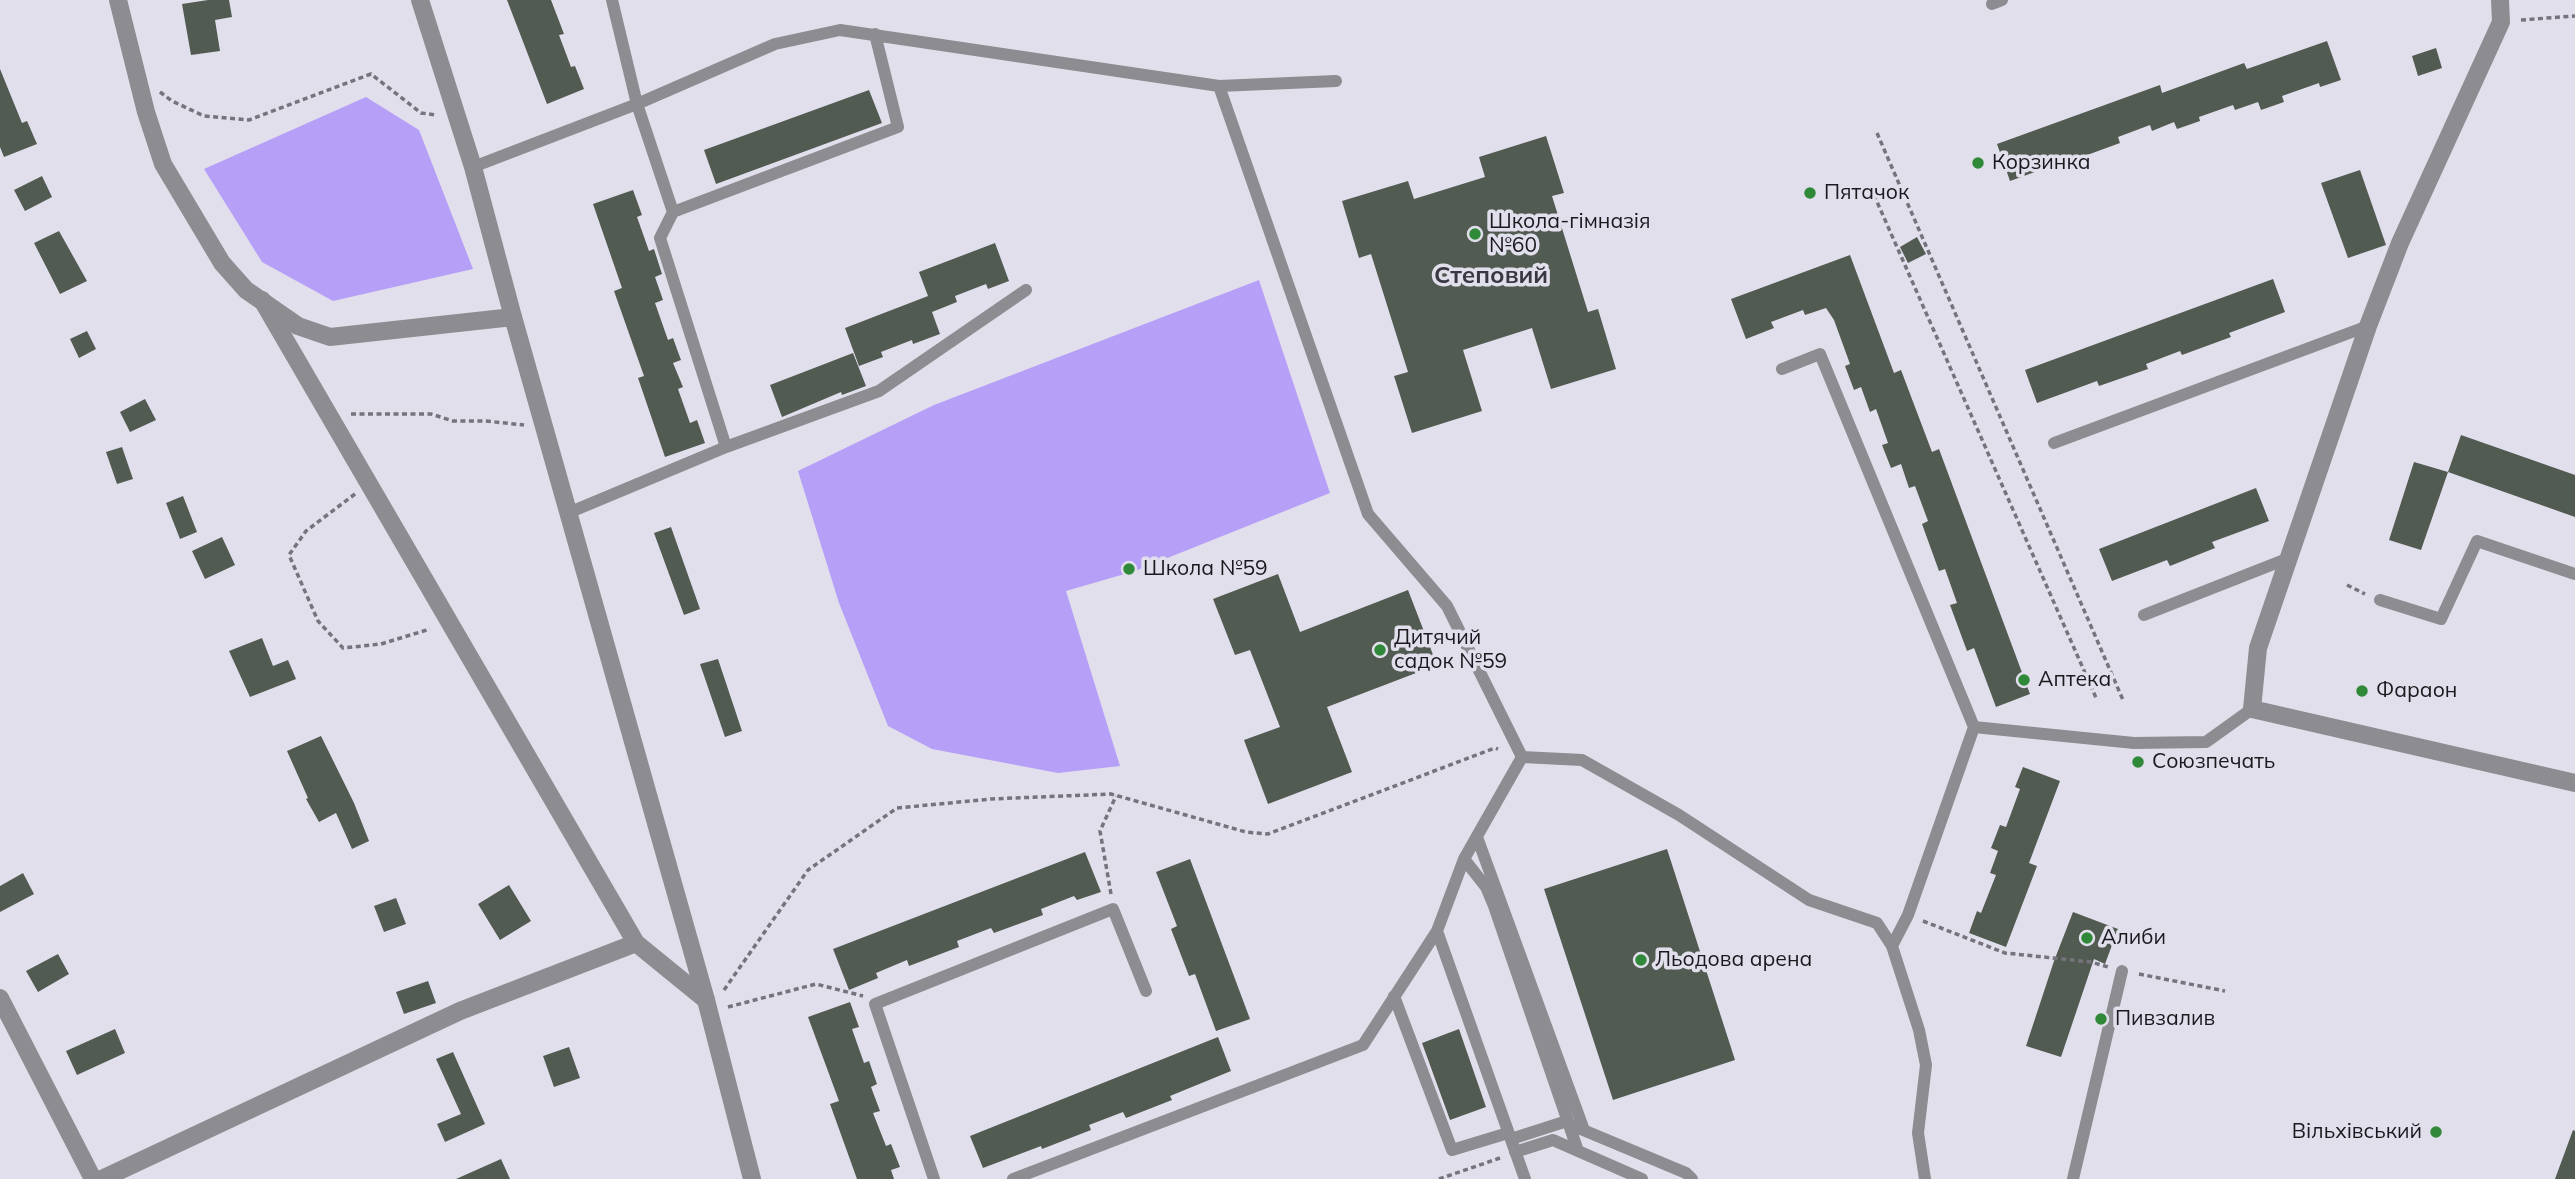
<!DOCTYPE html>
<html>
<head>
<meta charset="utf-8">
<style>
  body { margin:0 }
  canvas { display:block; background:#e2dfec }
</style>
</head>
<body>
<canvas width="2575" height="1179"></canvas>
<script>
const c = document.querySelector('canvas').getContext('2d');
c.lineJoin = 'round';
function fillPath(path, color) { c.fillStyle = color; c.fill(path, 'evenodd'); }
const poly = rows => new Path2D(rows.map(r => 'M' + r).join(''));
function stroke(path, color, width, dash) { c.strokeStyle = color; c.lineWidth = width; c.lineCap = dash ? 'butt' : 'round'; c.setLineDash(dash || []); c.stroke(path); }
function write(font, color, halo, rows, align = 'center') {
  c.font = font + ' Mulish,sans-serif'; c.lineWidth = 7; c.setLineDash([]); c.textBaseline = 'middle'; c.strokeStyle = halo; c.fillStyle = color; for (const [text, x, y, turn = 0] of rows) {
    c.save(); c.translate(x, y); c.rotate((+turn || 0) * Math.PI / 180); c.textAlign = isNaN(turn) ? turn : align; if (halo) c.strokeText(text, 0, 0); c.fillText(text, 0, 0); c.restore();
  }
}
fillPath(poly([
  [366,97,419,130,473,269,333,301,262,262,204,169],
  [1259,280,1330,493,1135,571,1066,591,1120,766,1058,773,932,749,888,726,839,603,798,471,934,405]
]), '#b69ff7');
fillPath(poly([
  [208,0,229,0,232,17,215,20,220,51,191,55,182,4],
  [507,0,551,0,564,34,559,35,571,67,575,66,584,89,547,104],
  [2327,41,2341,80,2320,87,2319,83,2282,96,2284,102,2261,110,2258,102,2235,110,2233,105,2199,117,2200,121,2177,129,2174,122,2152,131,2150,125,2118,137,2120,143,2068,162,2066,155,2033,167,2035,172,2010,181,1997,144,2160,85,2162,93,2244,63,2247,69],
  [2436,48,2442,68,2418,76,2412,56],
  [0,69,22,123,27,121,37,144,4,157,0,147],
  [869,90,882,123,716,184,704,150],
  [1546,136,1564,193,1552,196,1588,312,1598,309,1616,369,1551,389,1532,328,1463,350,1482,411,1412,433,1394,376,1408,372,1371,254,1359,258,1342,201,1408,181,1414,199,1485,177,1479,157],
  [2360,170,2386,245,2348,258,2321,183],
  [42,176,52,197,25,211,14,190],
  [633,190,642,215,637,217,649,251,654,249,662,274,655,277,663,300,655,303,668,340,673,338,681,360,673,363,683,387,678,389,690,423,697,420,705,443,665,457,638,378,644,376,614,291,622,288,593,204],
  [59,231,87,281,60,294,34,243],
  [1917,237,1926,254,1908,263,1900,247],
  [995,243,1009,281,988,289,986,284,955,296,957,302,932,312,940,334,913,344,912,340,881,352,883,357,859,366,845,328,928,296,919,272],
  [1850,255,1894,373,1901,370,1932,452,1939,449,2030,694,1996,707,1974,648,1967,651,1950,605,1957,603,1945,569,1939,571,1922,524,1928,521,1915,486,1909,488,1901,464,1891,468,1882,445,1888,443,1876,409,1870,412,1861,387,1854,390,1845,366,1850,364,1834,320,1826,308,1805,315,1803,310,1771,322,1774,328,1746,339,1731,299],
  [2273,279,2285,312,2229,333,2231,337,2182,355,2180,351,2146,364,2148,369,2099,386,2097,381,2037,403,2025,370],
  [87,331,96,349,79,358,70,339],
  [853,353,866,386,842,395,841,392,782,417,770,385],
  [145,399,156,420,130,432,120,412],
  [2461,435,2575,475,2575,517,2448,472],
  [122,447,133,479,117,484,106,452],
  [2414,462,2448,472,2421,550,2389,540],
  [2256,488,2269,521,2212,542,2215,548,2170,566,2167,560,2112,581,2099,549],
  [183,496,197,532,180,539,166,503],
  [671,527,700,609,684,615,654,533],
  [222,537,235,565,205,579,192,551],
  [1278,574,1300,632,1408,590,1437,665,1327,707,1352,772,1268,804,1244,740,1280,727,1250,650,1235,655,1213,599],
  [262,638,273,666,288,660,296,679,250,697,229,651],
  [718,659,742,731,725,737,700,664],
  [321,736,354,803,369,841,352,849,336,813,319,822,306,799,308,798,287,751],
  [2023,767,2060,781,2029,863,2037,866,2006,947,1969,933,1977,911,1981,913,1996,875,1990,873,1998,851,1991,848,2000,825,2006,827,2020,789,2015,787],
  [1667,849,1735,1060,1613,1100,1544,889],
  [1085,852,1101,892,1077,900,1074,896,1041,909,1043,915,994,933,991,928,957,941,959,947,909,966,907,960,876,973,878,978,849,990,833,949],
  [1190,859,1250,1019,1216,1031,1195,974,1189,976,1171,929,1177,926,1156,872],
  [23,873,34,894,0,912,0,886],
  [509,885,531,921,500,940,478,904],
  [396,898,406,924,384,932,374,906],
  [2073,912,2118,929,2105,964,2094,959,2061,1057,2026,1046,2054,961],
  [58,954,69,974,38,992,26,971],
  [428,981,436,1003,404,1014,396,992],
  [850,1002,859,1027,852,1029,864,1063,869,1061,877,1084,871,1087,880,1111,873,1113,886,1146,891,1144,900,1167,891,1170,894,1179,857,1179,830,1104,839,1101,808,1017],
  [115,1029,125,1053,77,1075,66,1051],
  [1459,1029,1486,1107,1450,1120,1422,1043],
  [1218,1037,1231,1071,1170,1096,1172,1100,1126,1118,1123,1112,1089,1125,1091,1130,1042,1149,1041,1146,983,1168,970,1136],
  [569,1047,580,1078,554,1087,543,1056],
  [453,1052,485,1124,445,1142,437,1124,461,1114,436,1059],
  [2573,1130,2575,1131,2575,1179,2555,1179],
  [501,1159,510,1179,456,1179]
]), '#525b52');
stroke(poly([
  [2521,20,2575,16],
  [160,92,172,101,204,116,249,120,371,74,421,113,436,115],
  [1877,133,2123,700],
  [1874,195,2097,700],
  [351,414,431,414,453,421,486,421,524,425],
  [355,494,306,531,289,555,318,621,343,648,381,644,430,629],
  [2347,585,2365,594],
  [1111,894,1100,831,1116,796],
  [1923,921,2005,953,2091,962,2108,967],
  [2139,974,2225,991],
  [724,990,808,870,897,808,991,799,1111,794,1246,832,1268,834,1495,748,1498,749],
  [728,1007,816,984,863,996],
  [1439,1179,1500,1158]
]), '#75737b', 3.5, [5, 3.5]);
stroke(poly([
  [612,0,637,104,673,212,660,238,726,447],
  [1992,4,2002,0],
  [1336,81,1219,86,1368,514,1447,606,1522,757],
  [473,167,637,104,775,44,840,30,1219,86],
  [673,212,898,127,875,34],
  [1782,369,1820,354,1974,727,1908,915,1892,946],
  [2054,443,2368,326],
  [568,513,726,447,879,391,1026,290],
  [2380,600,2441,619,2477,541,2575,574],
  [2144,615,2289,558],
  [1974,727,2134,743,2206,742,2252,709],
  [1477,837,1584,1130],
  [1464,859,1486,887,1494,906,1578,1151],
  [1394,996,1452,1150,1508,1133],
  [1511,1139,1564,1122,1686,1173,1692,1179],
  [1515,1152,1553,1140,1642,1179],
  [934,1179,875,1004,1113,909,1146,991],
  [1013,1179,1363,1045,1437,931],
  [1525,1179,1437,931,1464,859,1522,757,1582,760,1679,815,1809,900,1877,923,1892,946,1919,1030,1926,1065,1918,1133,1925,1179],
  [2073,1179,2122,971]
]), '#8d8c91', 12);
stroke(poly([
  [420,0,473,167,513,317],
  [2500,0,2501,22,2400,243,2368,326,2258,648,2252,709,2575,783],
  [262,300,636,943,706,1000],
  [0,998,93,1179],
  [102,1179,460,1011,636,943]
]), '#8d8c91', 18);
stroke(poly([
  [118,0,146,112,163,164,222,263,246,290,298,326,330,337,513,317,706,1000,752,1179]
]), '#8d8c91', 18);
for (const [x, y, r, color] of [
  [1978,163,7,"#2f8939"],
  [1810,193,7,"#2f8939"],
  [1475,234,7,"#2f8939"],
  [1129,569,7,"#2f8939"],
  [1380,650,7,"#2f8939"],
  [2024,680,7,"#2f8939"],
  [2362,691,7,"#2f8939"],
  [2138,762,7,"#2f8939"],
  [2087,938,7,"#2f8939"],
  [1641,960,7,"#2f8939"],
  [2101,1019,7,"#2f8939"],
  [2436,1132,7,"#2f8939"]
]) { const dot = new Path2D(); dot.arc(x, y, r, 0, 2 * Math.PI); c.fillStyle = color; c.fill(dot); stroke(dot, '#e2dfec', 2.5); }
write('21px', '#1a191e', '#e2dfec', [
  ["Корзинка",1992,163],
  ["Пятачок",1824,193],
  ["Школа-гімназія",1489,222],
  ["№60",1489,246],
  ["Школа №59",1143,569],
  ["Дитячий",1394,638],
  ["садок №59",1394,662],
  ["Аптека",2038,680],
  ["Фараон",2376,691],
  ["Союзпечать",2152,762],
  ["Алиби",2101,938],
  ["Льодова арена",1655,960],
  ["Пивзалив",2115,1019],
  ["Вільхівський",2422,1132,"right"]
], 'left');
write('bold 24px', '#393741', '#e2dfec', [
  ["Степовий",1491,276]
]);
</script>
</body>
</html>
